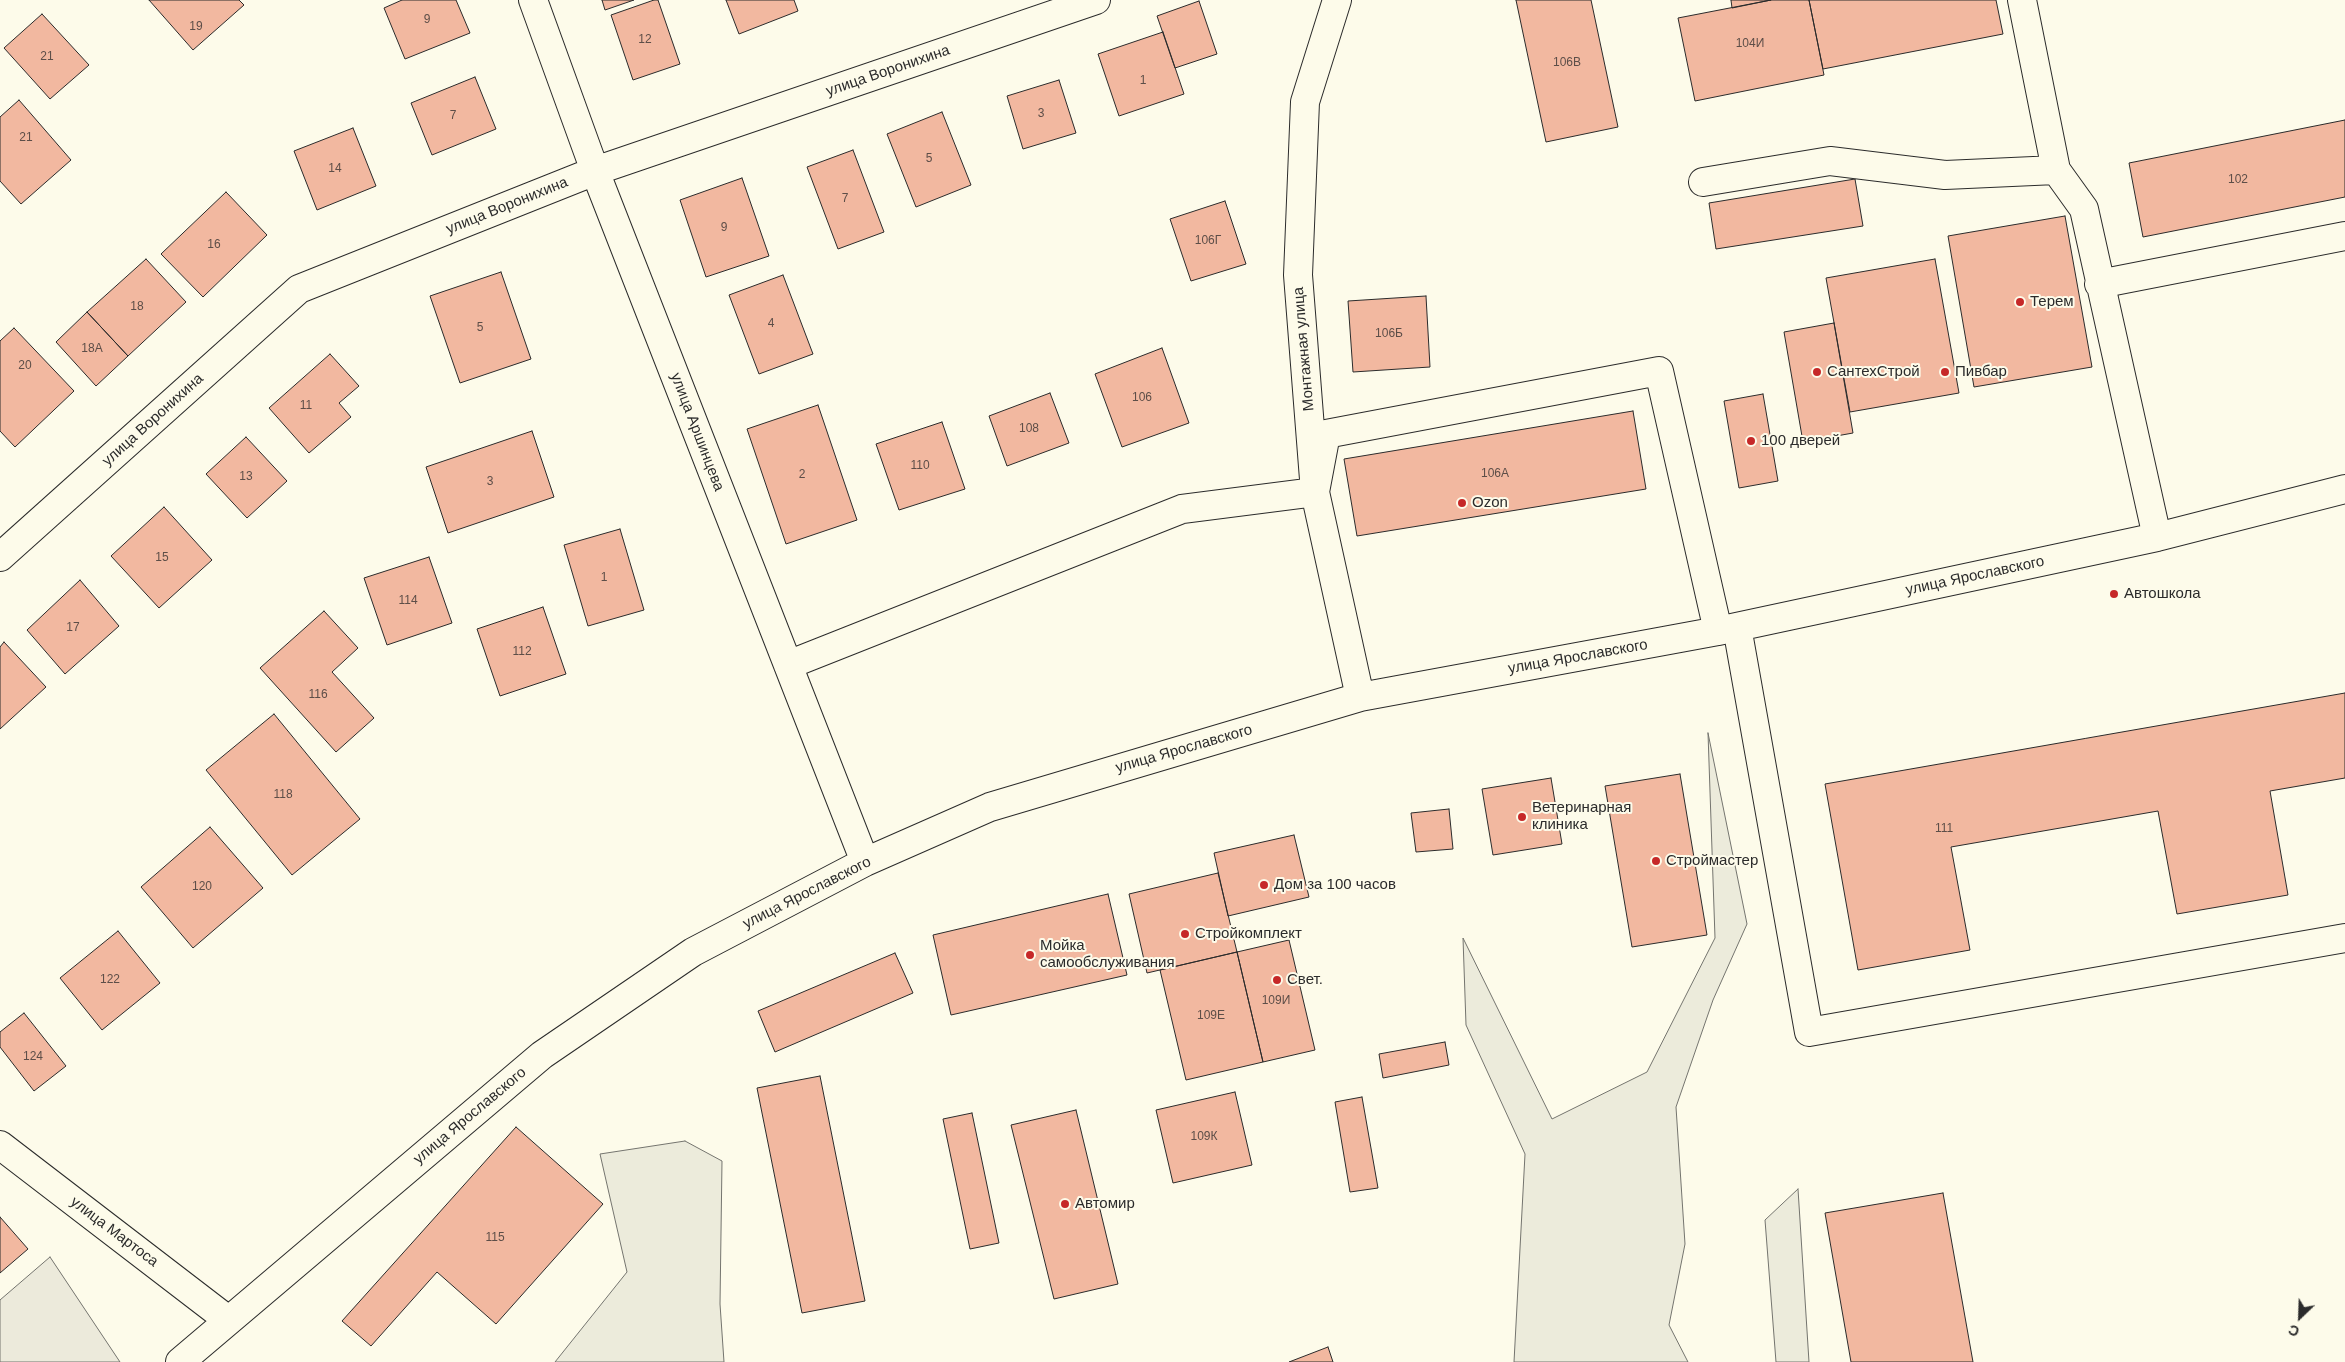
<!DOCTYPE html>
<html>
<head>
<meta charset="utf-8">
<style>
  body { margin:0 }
  #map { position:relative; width:2345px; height:1362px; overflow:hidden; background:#fdfbea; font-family:Arial,sans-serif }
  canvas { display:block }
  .north { position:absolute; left:2275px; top:1292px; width:50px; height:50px; -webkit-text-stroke:4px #fdfbea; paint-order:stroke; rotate:204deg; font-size:14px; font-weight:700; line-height:20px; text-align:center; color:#2b2b2b }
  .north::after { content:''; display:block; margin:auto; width:18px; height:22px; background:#2b2b2b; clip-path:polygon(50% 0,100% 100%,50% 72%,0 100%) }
</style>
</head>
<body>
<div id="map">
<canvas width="2345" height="1362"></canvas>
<div class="north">С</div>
</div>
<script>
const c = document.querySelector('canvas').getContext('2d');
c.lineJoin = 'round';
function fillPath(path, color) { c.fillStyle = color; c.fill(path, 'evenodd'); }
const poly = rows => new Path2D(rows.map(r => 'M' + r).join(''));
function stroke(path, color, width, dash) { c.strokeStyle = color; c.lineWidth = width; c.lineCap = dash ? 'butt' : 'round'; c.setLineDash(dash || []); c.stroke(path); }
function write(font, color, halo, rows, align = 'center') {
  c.font = font + ' Arial,sans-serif'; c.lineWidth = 4; c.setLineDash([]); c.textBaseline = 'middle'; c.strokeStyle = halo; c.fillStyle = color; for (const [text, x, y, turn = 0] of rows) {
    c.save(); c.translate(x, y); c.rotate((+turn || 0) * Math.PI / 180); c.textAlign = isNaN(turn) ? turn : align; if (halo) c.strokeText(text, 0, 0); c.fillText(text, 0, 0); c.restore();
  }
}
const green = poly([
  [1708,733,1747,924,1713,1000,1676,1107,1685,1244,1669,1325,1688,1362,1514,1362,1525,1154,1466,1025,1463,938,1552,1119,1647,1072,1715,938,1708,733],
  [685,1141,722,1161,720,1304,724,1362,555,1362,627,1272,600,1154,685,1141],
  [1798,1189,1809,1362,1776,1362,1765,1220,1798,1189]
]);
fillPath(green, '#ecebdb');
stroke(green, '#74746e', 1);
const parking = poly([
  [50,1257,120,1362,0,1362,0,1300,50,1257]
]);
fillPath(parking, '#eceadb');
stroke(parking, '#74746e', 1);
const building = poly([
  [149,0,239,0,244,5,193,50,149,0],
  [402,0,456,0,470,33,405,59,384,8,402,0],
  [602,0,634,0,605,10,602,0],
  [654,0,658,0,680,64,633,80,611,15,654,0],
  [726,0,794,0,798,11,739,34,726,0],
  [1516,0,1591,0,1618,127,1546,142,1516,0],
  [1731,0,1771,0,1732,8,1731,0],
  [1771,0,1809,0,1824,75,1695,101,1678,18,1771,0],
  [1809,0,1996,0,2003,34,1823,69,1809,0],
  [1199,1,1217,54,1175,68,1157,16,1199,1],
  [42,14,89,65,50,99,4,48,42,14],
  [1163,32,1184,94,1119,116,1098,54,1163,32],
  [475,77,496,129,432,155,411,103,475,77],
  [1059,80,1076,133,1023,149,1007,96,1059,80],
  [19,100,71,160,21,204,0,181,0,117,19,100],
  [942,112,971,185,916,207,887,134,942,112],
  [2345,120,2345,197,2143,237,2129,163,2345,120],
  [353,128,376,186,317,210,294,151,353,128],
  [853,150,884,232,838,249,807,167,853,150],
  [742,178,769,256,706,277,680,200,742,178],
  [1855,179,1863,226,1716,249,1709,203,1855,179],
  [226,192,267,235,203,297,161,254,226,192],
  [1225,201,1246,264,1191,281,1170,219,1225,201],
  [2065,216,2092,367,1974,387,1948,236,2065,216],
  [146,259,186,302,128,356,87,312,146,259],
  [1935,259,1959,393,1850,412,1826,278,1935,259],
  [501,272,531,359,460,383,430,296,501,272],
  [783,275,813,354,759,374,729,295,783,275],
  [1426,296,1430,367,1353,372,1348,301,1426,296],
  [87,312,128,356,96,386,56,342,87,312],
  [1834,323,1853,433,1803,442,1784,332,1834,323],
  [14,328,74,391,15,447,0,431,0,341,14,328],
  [1162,348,1189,423,1122,447,1095,374,1162,348],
  [330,354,359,386,339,403,351,417,309,453,269,408,330,354],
  [1050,393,1069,443,1007,466,989,416,1050,393],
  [1763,394,1778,481,1739,488,1724,401,1763,394],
  [818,405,857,520,786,544,747,429,818,405],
  [1633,411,1646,489,1357,536,1344,459,1633,411],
  [942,422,965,489,899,510,876,444,942,422],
  [532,431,554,497,448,533,426,467,532,431],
  [246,437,287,481,247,518,206,474,246,437],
  [164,507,212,560,159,608,111,556,164,507],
  [620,529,644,610,588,626,564,545,620,529],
  [429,557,452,623,387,645,364,578,429,557],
  [80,580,119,626,65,674,27,630,80,580],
  [543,607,566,674,500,696,477,629,543,607],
  [324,611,358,648,332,672,374,718,336,752,260,668,324,611],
  [4,642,46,687,0,729,0,647,4,642],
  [2345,693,2345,778,2270,791,2288,895,2177,914,2158,811,1951,847,1970,950,1858,970,1825,784,2345,693],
  [274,714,360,819,292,875,206,770,274,714],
  [1680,774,1707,935,1632,947,1605,786,1680,774],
  [1551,778,1562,844,1493,855,1482,789,1551,778],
  [1449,809,1453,849,1416,852,1411,813,1449,809],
  [210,827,263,888,193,948,141,887,210,827],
  [1294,835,1309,897,1228,916,1214,853,1294,835],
  [1218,873,1237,952,1147,973,1129,894,1218,873],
  [1108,894,1127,975,951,1015,933,935,1108,894],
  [118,931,160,983,102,1030,60,978,118,931],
  [1289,940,1315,1050,1263,1062,1237,952,1289,940],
  [1237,952,1263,1062,1186,1080,1160,970,1237,952],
  [895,953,913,993,775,1052,758,1011,895,953],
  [24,1013,66,1066,34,1091,0,1047,0,1032,24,1013],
  [1445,1042,1449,1065,1383,1078,1379,1054,1445,1042],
  [820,1076,865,1301,802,1313,757,1088,820,1076],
  [1235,1092,1252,1165,1173,1183,1156,1110,1235,1092],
  [1362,1097,1378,1188,1350,1192,1335,1102,1362,1097],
  [1076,1110,1118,1284,1054,1299,1011,1125,1076,1110],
  [972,1113,999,1243,970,1249,943,1119,972,1113],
  [516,1127,603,1204,496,1324,437,1272,371,1346,342,1321,516,1127],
  [1943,1193,1973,1362,1851,1362,1825,1213,1943,1193],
  [0,1217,28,1249,0,1273,0,1217],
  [1328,1347,1333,1362,1289,1362,1328,1347]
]);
fillPath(building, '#f2b8a0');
stroke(building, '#2b2b2b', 1);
const minor = poly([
  [533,0,595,171,865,862],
  [1337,0,1305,102,1298,275,1315,492,1360,697],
  [2022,0,2056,170,2084,209,2157,537],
  [1703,182,1830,161,1945,175,2056,170],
  [2099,284,2345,236],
  [0,557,299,289,595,171,1096,0],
  [1737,627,1809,1032,2345,938],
  [788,665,1182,509,1315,492,1326,434,1659,371,1718,631],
  [0,1145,228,1320],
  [180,1362,542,1055,693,952,865,862,990,807,1360,697,1718,631,2157,537,2345,489]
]);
stroke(minor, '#2b2b2b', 30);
stroke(minor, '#fdfbea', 28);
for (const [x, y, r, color] of [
  [2020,302,5,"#c62828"],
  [1817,372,5,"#c62828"],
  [1945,372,5,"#c62828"],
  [1751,441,5,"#c62828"],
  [1462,503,5,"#c62828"],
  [2114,594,5,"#c62828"],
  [1522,817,5,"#c62828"],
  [1656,861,5,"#c62828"],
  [1264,885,5,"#c62828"],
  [1185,934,5,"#c62828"],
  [1030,955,5,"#c62828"],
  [1277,980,5,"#c62828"],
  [1065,1204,5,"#c62828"]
]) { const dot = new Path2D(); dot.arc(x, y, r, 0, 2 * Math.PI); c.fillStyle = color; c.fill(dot); stroke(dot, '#fdfbea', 2); }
write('12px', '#5d4e48', null, [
  ["9",427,20],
  ["19",196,27],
  ["12",645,40],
  ["104И",1750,44],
  ["21",47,57],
  ["106В",1567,63],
  ["1",1143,81],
  ["3",1041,114],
  ["7",453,116],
  ["21",26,138],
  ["5",929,159],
  ["14",335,169],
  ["102",2238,180],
  ["7",845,199],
  ["9",724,228],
  ["106Г",1208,241],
  ["16",214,245],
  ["18",137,307],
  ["4",771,324],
  ["5",480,328],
  ["106Б",1389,334],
  ["18А",92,349],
  ["20",25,366],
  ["106",1142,398],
  ["11",306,406],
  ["108",1029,429],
  ["110",920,466],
  ["106А",1495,474],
  ["2",802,475],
  ["13",246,477],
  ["3",490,482],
  ["15",162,558],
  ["1",604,578],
  ["114",408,601],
  ["17",73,628],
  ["112",522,652],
  ["116",318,695],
  ["118",283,795],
  ["111",1944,829],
  ["120",202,887],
  ["122",110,980],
  ["109И",1276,1001],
  ["109Е",1211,1016],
  ["124",33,1057],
  ["109К",1204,1137],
  ["115",495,1238]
]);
write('15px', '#2b2b2b', '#fdfbea', [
  ["улица Воронихина",888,71,-19],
  ["улица Воронихина",507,206,-22],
  ["Монтажная улица",1304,349,-95],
  ["улица Воронихина",153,420,-42],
  ["улица Аршинцева",697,432,69],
  ["улица Ярославского",1975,576,-12],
  ["улица Ярославского",1578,657,-10],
  ["улица Ярославского",1184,749,-16],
  ["улица Ярославского",807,893,-27],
  ["улица Ярославского",470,1116,-40],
  ["улица Мартоса",114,1232,37]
]);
write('15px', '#2b2b2b', '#fdfbea', [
  ["Терем",2030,302],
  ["СантехСтрой",1827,372],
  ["Пивбар",1955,372],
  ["100 дверей",1761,441],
  ["Ozon",1472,503],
  ["Автошкола",2124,594],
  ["Ветеринарная",1532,808],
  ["клиника",1532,825],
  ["Строймастер",1666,861],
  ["Дом за 100 часов",1274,885],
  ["Стройкомплект",1195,934],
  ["Мойка",1040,946],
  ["самообслуживания",1040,963],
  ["Свет.",1287,980],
  ["Автомир",1075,1204]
], 'left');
</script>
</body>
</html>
